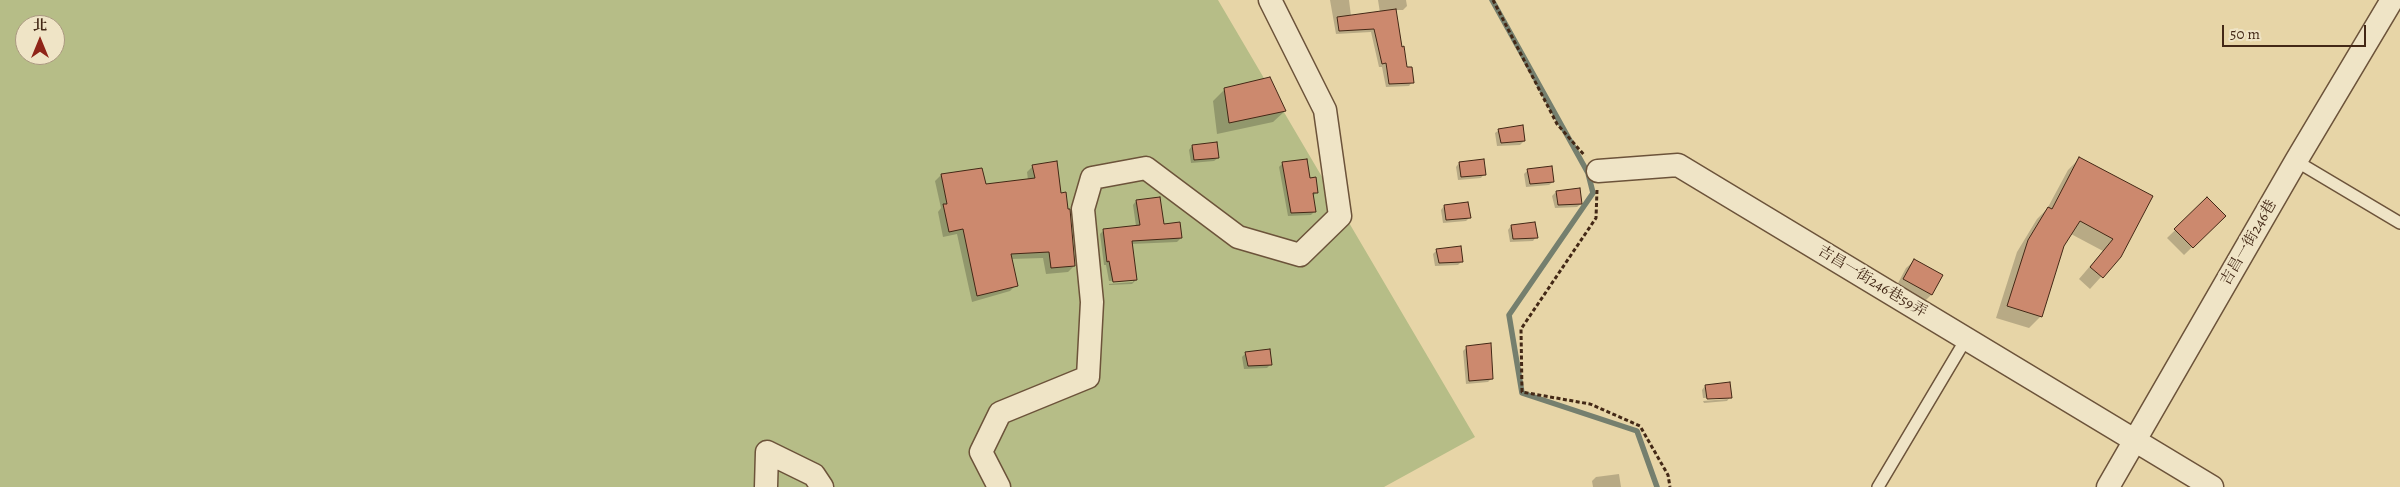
<!DOCTYPE html>
<html>
<head>
<meta charset="utf-8">
<style>
  body { margin:0 }
  #map { position:relative; width:2400px; height:487px; overflow:hidden; background:#e7d5a7; font-family:Alegreya,"Noto Serif TC",serif }
  canvas { display:block }
  .north { position:absolute; left:15px; top:15px; width:50px; height:50px; box-sizing:border-box; background:#efe4c6; border:1px solid #aa9980; border-radius:50%; rotate:0deg; font-size:14px; font-weight:700; line-height:20px; text-align:center; color:#432816 }
  .north::after { content:''; display:block; margin:auto; width:18px; height:22px; background:#8f2418; clip-path:polygon(50% 0,100% 100%,50% 72%,0 100%) }
  .scale { position:absolute; left:2222px; top:25px; width:144px; height:22px; box-sizing:border-box; border:2px solid #432816; border-top:0; padding-left:6px; font-size:15px; line-height:18px; white-space:nowrap; color:#432816; -webkit-text-stroke:4px #efe4c6; paint-order:stroke }
</style>
</head>
<body>
<div id="map">
<canvas width="2400" height="487"></canvas>
<div class="north">北</div>
<div class="scale">50 m</div>
</div>
<script>
const c = document.querySelector('canvas').getContext('2d');
c.lineJoin = 'round';
function fillPath(path, color) { c.fillStyle = color; c.fill(path, 'evenodd'); }
const poly = rows => new Path2D(rows.map(r => 'M' + r).join(''));
function stroke(path, color, width, dash) { c.strokeStyle = color; c.lineWidth = width; c.lineCap = dash ? 'butt' : 'round'; c.setLineDash(dash || []); c.stroke(path); }
function write(font, color, halo, rows, align = 'center') {
  c.font = font + ' Alegreya,"Noto Serif TC",serif'; c.lineWidth = 5; c.setLineDash([]); c.textBaseline = 'middle'; c.strokeStyle = halo; c.fillStyle = color; for (const [text, x, y, turn = 0] of rows) {
    c.save(); c.translate(x, y); c.rotate((+turn || 0) * Math.PI / 180); c.textAlign = isNaN(turn) ? turn : align; if (halo) c.strokeText(text, 0, 0); c.fillText(text, 0, 0); c.restore();
  }
}
fillPath(poly([
  [0,0,1218,0,1475,437,1384,487,0,487],
  [25,25,55,25,55,55,25,55]
]), '#b6bd87');
fillPath(poly([
  [1330,0,1349,0,1351,16,1380,13,1378,0,1406,0,1407,6,1403,10,1395,10,1406,69,1412,82,1409,86,1386,87,1382,67,1379,67,1371,32,1336,34],
  [1225,89,1285,111,1273,122,1217,134,1213,101],
  [1499,130,1524,141,1520,145,1497,146,1495,133],
  [1192,146,1218,158,1214,161,1191,163,1189,150],
  [2079,159,2151,196,2120,256,2090,289,2079,279,2103,251,2071,234,2063,246,2040,317,2029,328,1996,318,2017,252,2037,219,2047,209,2068,170],
  [1283,163,1309,179,1317,192,1313,196,1315,211,1311,215,1288,216,1279,167],
  [1459,163,1484,174,1481,178,1458,180,1456,167],
  [1033,166,1060,194,1074,266,1068,272,1046,274,1043,258,1011,259,1016,285,1010,291,972,302,957,234,943,237,938,212,941,208,935,181,941,175,985,185,1028,180,1027,172],
  [1528,170,1553,182,1549,185,1526,187,1524,174],
  [1579,189,1581,204,1577,207,1555,208,1552,196,1556,192],
  [2207,199,2224,216,2184,255,2167,238],
  [1136,201,1163,226,1181,238,1177,242,1131,244,1136,280,1132,284,1109,285,1109,284,1133,282,1133,279,1109,281,1106,265,1104,265,1100,234,1104,230,1136,226,1133,205],
  [1444,206,1469,218,1466,221,1443,223,1441,210],
  [1511,226,1536,237,1533,241,1510,242,1508,230],
  [1437,250,1462,261,1458,265,1435,266,1433,254],
  [1914,261,1941,275,1931,295,1923,303,1896,287,1906,268],
  [1467,347,1492,378,1488,382,1466,384,1463,351],
  [1246,353,1271,364,1267,368,1244,369,1242,357],
  [1705,386,1730,397,1727,401,1704,403,1703,401,1728,399,1728,397,1703,398,1702,390],
  [1619,474,1621,487,1593,487,1592,481,1596,477]
]), '#0003');
stroke(poly([
  [1492,0,1588,173,1593,193,1509,315,1522,393,1637,431,1657,487]
]), '#757f6e', 5.5);
const building = poly([
  [1396,9,1402,47,1404,46,1407,67,1412,67,1414,83,1389,84,1386,63,1382,64,1374,29,1339,31,1337,17,1396,9],
  [1270,77,1286,111,1229,123,1224,88,1270,77],
  [1523,125,1525,141,1501,143,1498,129,1523,125],
  [1217,142,1219,158,1194,160,1192,145,1217,142],
  [2079,157,2153,196,2121,257,2103,278,2090,267,2113,239,2080,221,2064,246,2042,317,2007,306,2028,240,2048,207,2052,209,2079,157],
  [1307,159,1310,178,1316,177,1318,193,1313,193,1316,212,1291,213,1282,162,1307,159],
  [1484,159,1486,175,1461,177,1459,162,1484,159],
  [1057,161,1061,193,1066,192,1068,209,1070,209,1075,266,1051,268,1049,252,1011,254,1018,286,977,296,963,229,949,232,943,204,947,204,941,174,982,168,986,184,1035,178,1032,165,1057,161],
  [1552,166,1554,182,1530,184,1527,169,1552,166],
  [1580,188,1582,204,1558,205,1556,191,1580,188],
  [1160,197,1164,224,1180,222,1182,238,1132,241,1137,280,1113,282,1109,261,1107,262,1103,229,1140,225,1136,200,1160,197],
  [2207,197,2226,216,2193,248,2174,229,2207,197],
  [1468,202,1471,218,1446,220,1444,205,1468,202],
  [1535,222,1538,238,1513,239,1511,225,1535,222],
  [1461,246,1463,262,1439,263,1436,249,1461,246],
  [1914,259,1943,275,1932,295,1903,279,1914,259],
  [1491,343,1493,379,1469,381,1466,346,1491,343],
  [1270,349,1272,365,1248,366,1245,352,1270,349],
  [1730,382,1732,398,1707,399,1705,385,1730,382]
]);
fillPath(building, '#cc896e');
stroke(building, '#432816', 1);
const lane = poly([
  [2296,161,2400,223],
  [1878,487,1966,339]
]);
const street = poly([
  [1598,171,1678,165,2212,487],
  [766,487,767,452,814,475,822,487],
  [999,487,981,452,1000,413,1088,377,1092,302,1083,209,1092,178,1146,168,1238,237,1300,255,1340,216,1325,110,1270,0],
  [2108,487,2296,161,2392,0]
]);
stroke(lane, '#6c533a', 14);
stroke(street, '#6c533a', 25);
stroke(poly([
  [1493,0,1557,124,1585,156],
  [1597,190,1596,218,1521,329,1522,392,1590,404,1640,426,1668,475,1670,487]
]), '#432816', 3, [4, 2.5]);
stroke(lane, '#efe4c6', 11);
stroke(street, '#efe4c6', 22);
write('15px', '#432816', '#efe4c6', [
  ["吉昌一街246巷",2249,243,-60],
  ["吉昌一街246巷59弄",1872,282,31]
]);
</script>
</body>
</html>
